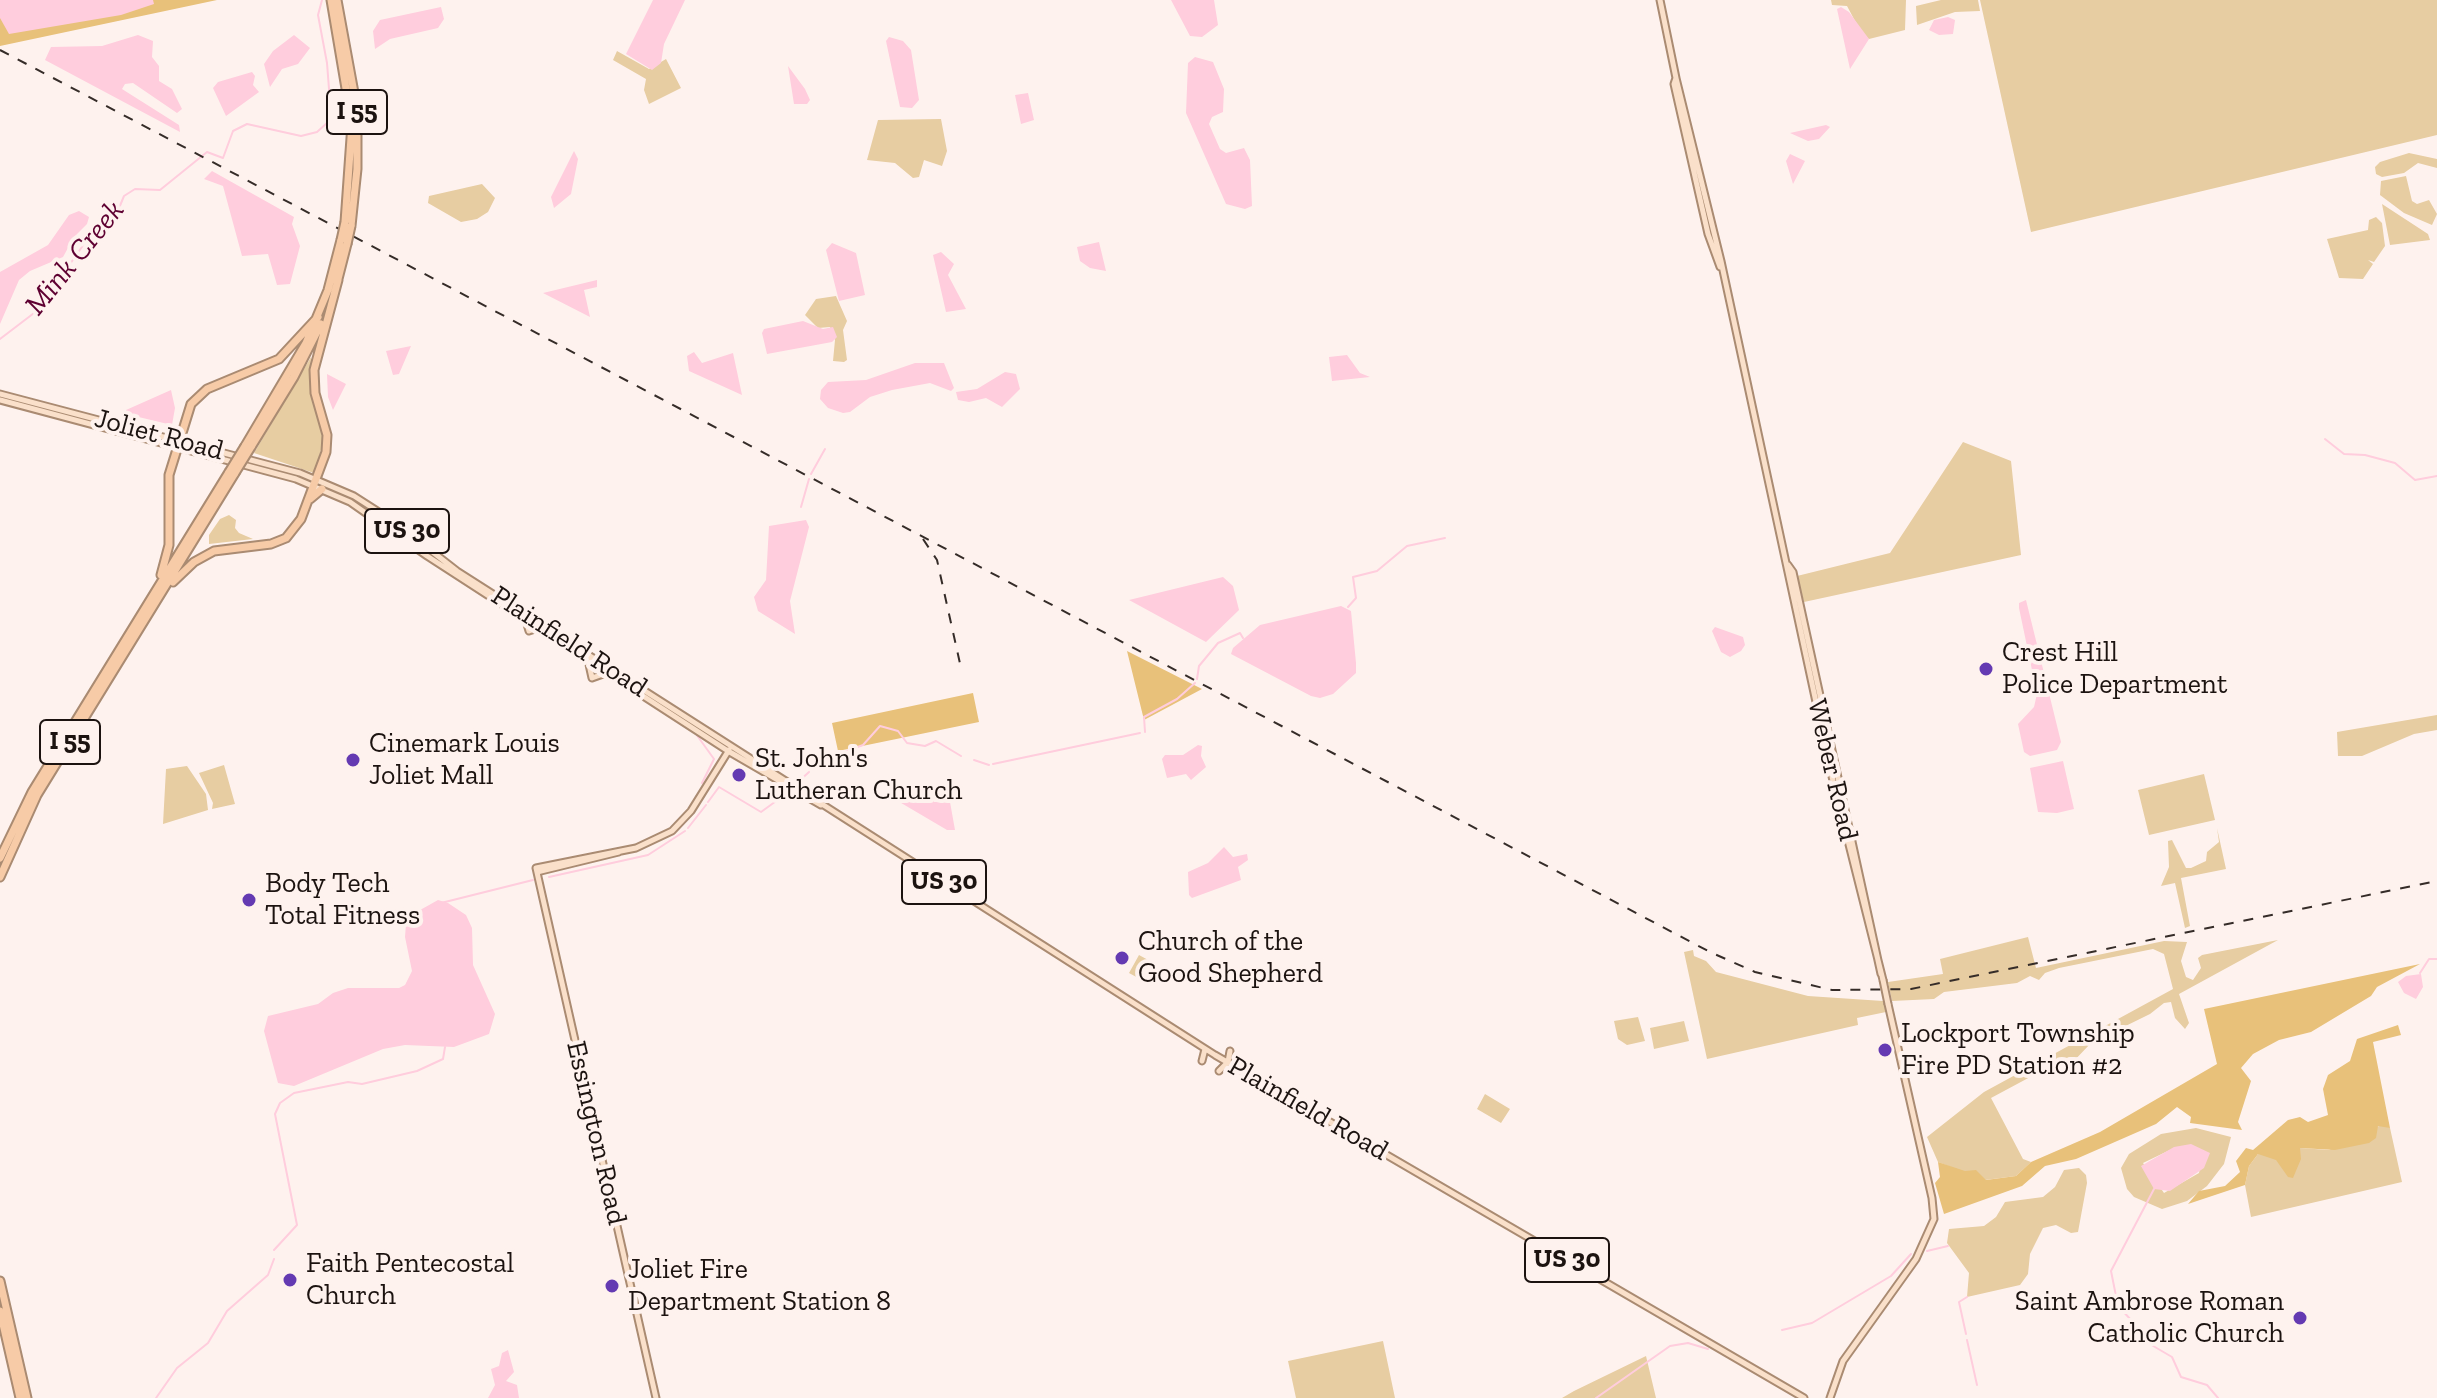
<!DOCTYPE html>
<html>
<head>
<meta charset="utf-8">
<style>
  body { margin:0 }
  canvas { display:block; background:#fef2ee }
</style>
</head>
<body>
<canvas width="2437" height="1398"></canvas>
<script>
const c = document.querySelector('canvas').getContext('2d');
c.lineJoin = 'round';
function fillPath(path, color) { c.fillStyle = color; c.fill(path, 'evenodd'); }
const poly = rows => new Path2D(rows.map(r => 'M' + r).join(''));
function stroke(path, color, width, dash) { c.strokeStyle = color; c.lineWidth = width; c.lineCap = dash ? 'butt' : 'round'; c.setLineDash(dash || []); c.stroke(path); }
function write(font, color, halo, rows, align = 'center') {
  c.font = font + ' "Zilla Slab",serif'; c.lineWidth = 8; c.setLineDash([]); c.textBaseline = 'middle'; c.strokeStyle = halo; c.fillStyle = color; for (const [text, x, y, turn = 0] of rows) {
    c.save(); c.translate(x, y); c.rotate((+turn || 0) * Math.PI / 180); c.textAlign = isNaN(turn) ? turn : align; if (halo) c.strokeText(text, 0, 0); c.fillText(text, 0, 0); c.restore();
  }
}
fillPath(poly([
  [1831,0,1906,0,1905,30,1869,39,1862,34,1847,6,1832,5],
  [1941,0,1978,0,1980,11,1955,12,1917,25,1916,6],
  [1980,0,2437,0,2437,135,2031,232],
  [617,51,649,69,666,59,681,88,649,104,644,90,646,79,613,60],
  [941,119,947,151,942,166,924,160,919,177,913,178,895,163,867,160,878,120],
  [2409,153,2437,159,2437,168,2418,163,2404,173,2382,177,2376,174,2375,167,2380,162],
  [2406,176,2412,201,2417,204,2429,200,2437,214,2432,225,2404,213,2380,195,2381,181],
  [482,184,495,198,488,212,477,219,461,222,428,203,429,196],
  [2382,204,2428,234,2430,240,2390,245],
  [2376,217,2382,223,2385,246,2374,262,2368,260,2373,264,2363,279,2339,278,2327,239,2368,230,2369,220],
  [836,296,847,321,843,330,847,360,844,362,833,361,835,340,830,327,818,328,805,315,816,299],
  [311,357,310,386,324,440,314,473,254,453],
  [1963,442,2011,461,2021,555,1804,602,1797,576,1890,553],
  [229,515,236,520,235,528,239,533,253,539,209,544,209,535,220,519],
  [2437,715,2437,730,2414,734,2362,756,2338,756,2337,732],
  [224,765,235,804,212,809,213,803,199,773],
  [187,766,206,794,208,810,163,824,166,769],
  [2204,774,2215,820,2149,835,2138,790],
  [2217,828,2226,869,2181,878,2190,926,2185,928,2175,883,2161,886,2169,867,2168,841,2172,840,2186,868,2191,868,2206,861,2207,852,2219,842],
  [2028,937,2036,968,2164,941,2187,942,2181,961,2186,977,2193,980,2201,968,2198,958,2202,955,2278,940,2179,994,2189,1023,2185,1029,2175,1018,2171,1002,2164,1003,2150,1014,2091,1043,2071,1064,2060,1061,1991,1098,2023,1159,2031,1162,2016,1176,1985,1180,1938,1162,1927,1137,1984,1092,2173,989,2164,954,2153,949,2059,968,2045,973,2039,980,2030,976,2017,983,1944,992,1934,999,1892,1001,1888,982,1943,974,1940,959],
  [1693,950,1694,956,1706,961,1716,972,1808,996,1883,1001,1886,1012,1857,1018,1858,1025,1707,1059,1684,952],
  [1139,955,1150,961,1140,979,1129,973],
  [1638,1017,1645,1041,1627,1045,1618,1039,1614,1021],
  [1684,1021,1689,1041,1654,1049,1650,1028],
  [1485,1094,1510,1109,1501,1123,1477,1109],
  [2383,1124,2390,1128,2402,1182,2251,1217,2245,1185,2249,1166,2258,1154,2300,1148,2329,1150],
  [2196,1128,2231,1137,2224,1164,2207,1186,2187,1201,2162,1209,2134,1197,2127,1189,2121,1168,2129,1154,2161,1134],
  [2172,1149,2204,1150,2199,1173,2164,1193,2143,1163],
  [2079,1168,2086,1175,2087,1183,2078,1232,2071,1233,2056,1225,2043,1228,2030,1254,2028,1274,2020,1285,1967,1297,1969,1273,1947,1243,1949,1229,1984,1226,1996,1217,2005,1202,2043,1197,2055,1187,2064,1170],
  [1383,1341,1395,1398,1296,1398,1288,1361],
  [1646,1356,1656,1398,1562,1398,1574,1391]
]), '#e7cda2');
fillPath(poly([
  [0,0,217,0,0,46],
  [1127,651,1202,689,1144,720],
  [973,693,979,722,838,751,832,723],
  [2420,964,2377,987,2371,996,2311,1032,2279,1040,2253,1054,2241,1068,2251,1081,2238,1122,2242,1130,2190,1123,2191,1117,2177,1107,2156,1124,2076,1159,2045,1166,2022,1186,1944,1214,1935,1183,1940,1177,1938,1162,1965,1171,1976,1170,1986,1180,2016,1176,2031,1162,2100,1132,2217,1064,2204,1009],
  [2398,1025,2401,1035,2373,1042,2390,1128,2378,1126,2376,1138,2369,1143,2335,1150,2300,1148,2301,1159,2293,1178,2288,1177,2276,1160,2258,1154,2249,1166,2245,1185,2188,1204,2199,1191,2225,1186,2240,1172,2236,1161,2246,1148,2253,1150,2288,1120,2300,1117,2308,1122,2328,1115,2323,1089,2328,1075,2350,1061,2357,1039]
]), '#e8c17a');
fillPath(poly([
  [0,0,153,0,154,4,121,15,9,34,0,18],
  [653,0,685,0,664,44,661,63,652,70,626,54],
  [1171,0,1214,0,1218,25,1202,37,1190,36],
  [441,7,444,19,438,28,390,39,375,49,373,31,380,20],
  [1841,7,1849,12,1869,39,1850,69,1837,9],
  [1948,17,1955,20,1953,34,1939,35,1929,30,1934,20],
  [138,35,153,41,152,57,159,66,159,81,172,89,182,109,177,113,133,83,125,84,122,89,179,125,180,132,45,60,51,47,102,46],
  [294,35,310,48,298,64,282,69,270,87,264,64,273,51],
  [889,37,903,41,911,50,919,100,912,108,900,107,886,41],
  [1195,57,1213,62,1224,89,1223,112,1212,117,1209,124,1220,149,1226,153,1244,148,1250,160,1252,206,1245,209,1226,204,1186,113,1188,63],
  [788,66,805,89,810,100,807,104,794,104],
  [252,72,255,76,253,85,259,92,226,116,213,88,218,82],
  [1028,93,1034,120,1021,124,1015,95],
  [1826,125,1830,127,1819,139,1808,141,1790,133],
  [574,151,578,159,571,194,554,208,551,197],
  [1790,154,1805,161,1793,184,1786,161],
  [212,171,294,217,292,224,300,246,290,284,277,285,268,254,242,256,223,186,204,179],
  [79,211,89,217,87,224,74,237,63,257,30,271,19,280,0,324,0,272,48,245,69,215],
  [1099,242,1106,271,1090,268,1080,261,1077,247],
  [832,243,856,253,865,295,839,301,826,250],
  [941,252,954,264,948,275,966,309,946,312,933,255],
  [597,280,597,287,584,290,590,317,543,293],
  [803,321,823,329,833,327,837,337,832,342,767,354,762,333,764,329],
  [411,346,399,374,393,375,386,351],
  [694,352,702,363,733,353,742,395,689,371,687,356],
  [1347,355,1360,373,1370,377,1332,381,1329,357],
  [915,363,944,363,954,388,951,391,930,383,892,390,870,397,850,412,843,413,828,408,820,399,821,390,828,382,866,380],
  [1005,372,1016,374,1020,389,1002,407,986,398,969,402,958,400,956,392,977,389],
  [327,374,346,384,333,410,328,397],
  [171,390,175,408,172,425,126,414,126,410],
  [806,520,809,527,790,601,795,634,758,611,754,597,766,580,769,526],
  [1223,577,1233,586,1239,610,1206,642,1129,600],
  [2026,600,2061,742,2057,750,2030,756,2024,752,2018,724,2034,707,2037,694,2019,608,2019,603],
  [1341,606,1351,611,1356,663,1356,673,1333,694,1320,698,1311,696,1231,654,1233,648,1260,625],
  [1715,627,1743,637,1745,645,1741,651,1730,657,1721,652,1712,631],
  [1198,745,1202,746,1201,756,1206,767,1191,780,1186,774,1167,778,1162,759,1165,755,1183,755],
  [2063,761,2074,809,2057,813,2038,812,2030,768],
  [929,788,934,802,950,802,955,830,947,830,891,797],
  [1224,847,1233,857,1247,854,1248,860,1238,867,1241,880,1192,898,1189,895,1188,872,1208,863],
  [438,900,448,903,466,915,472,928,473,965,495,1014,489,1034,454,1047,405,1045,383,1049,294,1086,278,1083,264,1031,268,1016,318,1004,333,993,348,988,399,988,405,985,412,971,405,937,406,924,413,914],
  [2421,974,2423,987,2416,999,2404,993,2398,982,2406,976],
  [2191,1144,2210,1153,2204,1168,2170,1191,2154,1189,2141,1166,2174,1147],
  [508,1350,514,1372,506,1381,517,1385,519,1398,488,1398,495,1385,491,1369,499,1366,502,1353]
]), '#ffcddd');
stroke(poly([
  [0,339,38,310,84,244,117,213,124,196,135,189,160,190,207,152,223,158,233,131,247,124,301,136,317,132,327,123,331,115,327,63,318,15,322,0],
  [2325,439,2344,454,2365,455,2395,463,2415,480,2437,476],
  [811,474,825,449],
  [801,507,809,479],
  [1348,607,1356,598,1353,577,1377,571,1407,546,1445,538],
  [1197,679,1199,666,1218,643,1240,633,1243,638],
  [1145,732,1144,717,1177,699,1195,683],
  [696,734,714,759,702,783],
  [839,754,863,745,880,726,898,731,907,743,925,746,936,741,961,756],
  [974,760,989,765],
  [993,764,1140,733],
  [797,783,809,772],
  [708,802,719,787,761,812,790,791],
  [688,828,706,805],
  [549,877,648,855,685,831],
  [441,903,533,880],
  [2420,973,2429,959,2437,959],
  [2154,1189,2111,1271,2118,1306,2133,1322,2143,1340,2172,1357,2181,1377,2207,1385,2218,1398],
  [274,1250,297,1225,275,1114,280,1103,294,1093,348,1082,362,1084,417,1071,443,1059,445,1047],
  [1927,1251,1948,1246],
  [1782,1330,1812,1323,1891,1276,1911,1254],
  [1966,1334,1959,1302,1967,1297],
  [1967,1340,1977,1385],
  [156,1398,177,1368,208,1343,227,1311,268,1275,274,1259],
  [1596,1398,1670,1346,1688,1343,1708,1349]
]), '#ffcddd', 2);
const major = poly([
  [1660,0,1676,78,1674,84,1708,234,1720,267],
  [1676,78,1721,261,1833,781,1883,980],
  [0,394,300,473,354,496,393,521,457,571,1215,1055,1804,1398],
  [0,400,296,479,350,502,427,556,728,751,821,805],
  [1788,565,1793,572,1881,974],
  [526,621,529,631,538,628],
  [588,660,592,678,606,673],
  [537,872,619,852],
  [1202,1061,1205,1049],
  [1219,1071,1228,1062,1230,1051],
  [656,1398,536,868,636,848,672,831,691,811,729,750],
  [1830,1398,1843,1361,1916,1259,1934,1219,1932,1198,1888,1004]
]);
const highway = poly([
  [331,0,352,124,345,222],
  [337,0,357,109,357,169,351,226],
  [337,283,347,244],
  [245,446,306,343,328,290,341,240],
  [251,447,294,377,321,324],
  [310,499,322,489],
  [161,575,169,545,169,475,191,404,207,389,279,359,318,317],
  [173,582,194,562,214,551,271,544,286,538,301,519,326,452,327,435,315,393,314,370,338,280],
  [0,858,32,792,229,472],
  [0,877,37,795,235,473],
  [0,1281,27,1398],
  [0,1311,20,1398]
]);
stroke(major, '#aa8b72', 9);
stroke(highway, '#aa8b72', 11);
stroke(major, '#fae0ca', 5);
stroke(highway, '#f7cba7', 7);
stroke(poly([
  [0,50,1710,952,1755,972,1832,990,1911,989,2437,881],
  [923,539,937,560,961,668]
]), '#352c28', 2, [10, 10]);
const majorBridge = poly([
  [1883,980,1888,1004]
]);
const highwayBridge = poly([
  [341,240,345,222],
  [347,244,351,226],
  [229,472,245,446],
  [235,473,251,447]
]);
stroke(majorBridge, '#aa8b72', 9, []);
stroke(highwayBridge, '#aa8b72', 11, []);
stroke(majorBridge, '#fae0ca', 5);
stroke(highwayBridge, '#f7cba7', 7);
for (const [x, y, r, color] of [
  [1986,669,8,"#643ab2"],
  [353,760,8,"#643ab2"],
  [739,775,8,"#643ab2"],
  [249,900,8,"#643ab2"],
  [1122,958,8,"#643ab2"],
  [1885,1050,8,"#643ab2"],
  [290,1280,8,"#643ab2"],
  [612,1286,8,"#643ab2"],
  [2300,1318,8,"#643ab2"]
]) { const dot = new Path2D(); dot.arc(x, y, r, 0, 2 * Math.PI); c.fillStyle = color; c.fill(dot); stroke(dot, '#fef2ee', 3); }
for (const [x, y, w] of [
  [357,112,60],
  [407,531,84],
  [70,742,60],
  [944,882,84],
  [1567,1260,84]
]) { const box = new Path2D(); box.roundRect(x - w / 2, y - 22, w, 44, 6); c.fillStyle = '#fef2ee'; c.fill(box); stroke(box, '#1c1310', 2); }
write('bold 26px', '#1c1310', null, [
  ["I 55",357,112],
  ["US 30",407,531],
  ["I 55",70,742],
  ["US 30",944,882],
  ["US 30",1567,1260]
]);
write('28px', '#1c1310', '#fef2ee', [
  ["Joliet Road",159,435,15],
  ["Plainfield Road",569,642,33],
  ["Weber Road",1832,770,77],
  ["Plainfield Road",1308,1109,30],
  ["Essington Road",596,1133,77]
]);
write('28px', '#1c1310', '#fef2ee', [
  ["Crest Hill",2002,653],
  ["Police Department",2002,685],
  ["Cinemark Louis",369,744],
  ["Joliet Mall",369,776],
  ["St. John's",755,759],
  ["Lutheran Church",755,791],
  ["Body Tech",265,884],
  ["Total Fitness",265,916],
  ["Church of the",1138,942],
  ["Good Shepherd",1138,974],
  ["Lockport Township",1901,1034],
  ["Fire PD Station #2",1901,1066],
  ["Faith Pentecostal",306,1264],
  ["Church",306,1296],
  ["Joliet Fire",628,1270],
  ["Department Station 8",628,1302],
  ["Saint Ambrose Roman",2284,1302,"right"],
  ["Catholic Church",2284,1334,"right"]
], 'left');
write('italic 30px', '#5e0031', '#fef2ee', [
  ["Mink Creek",75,258,-51]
]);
</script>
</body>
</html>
